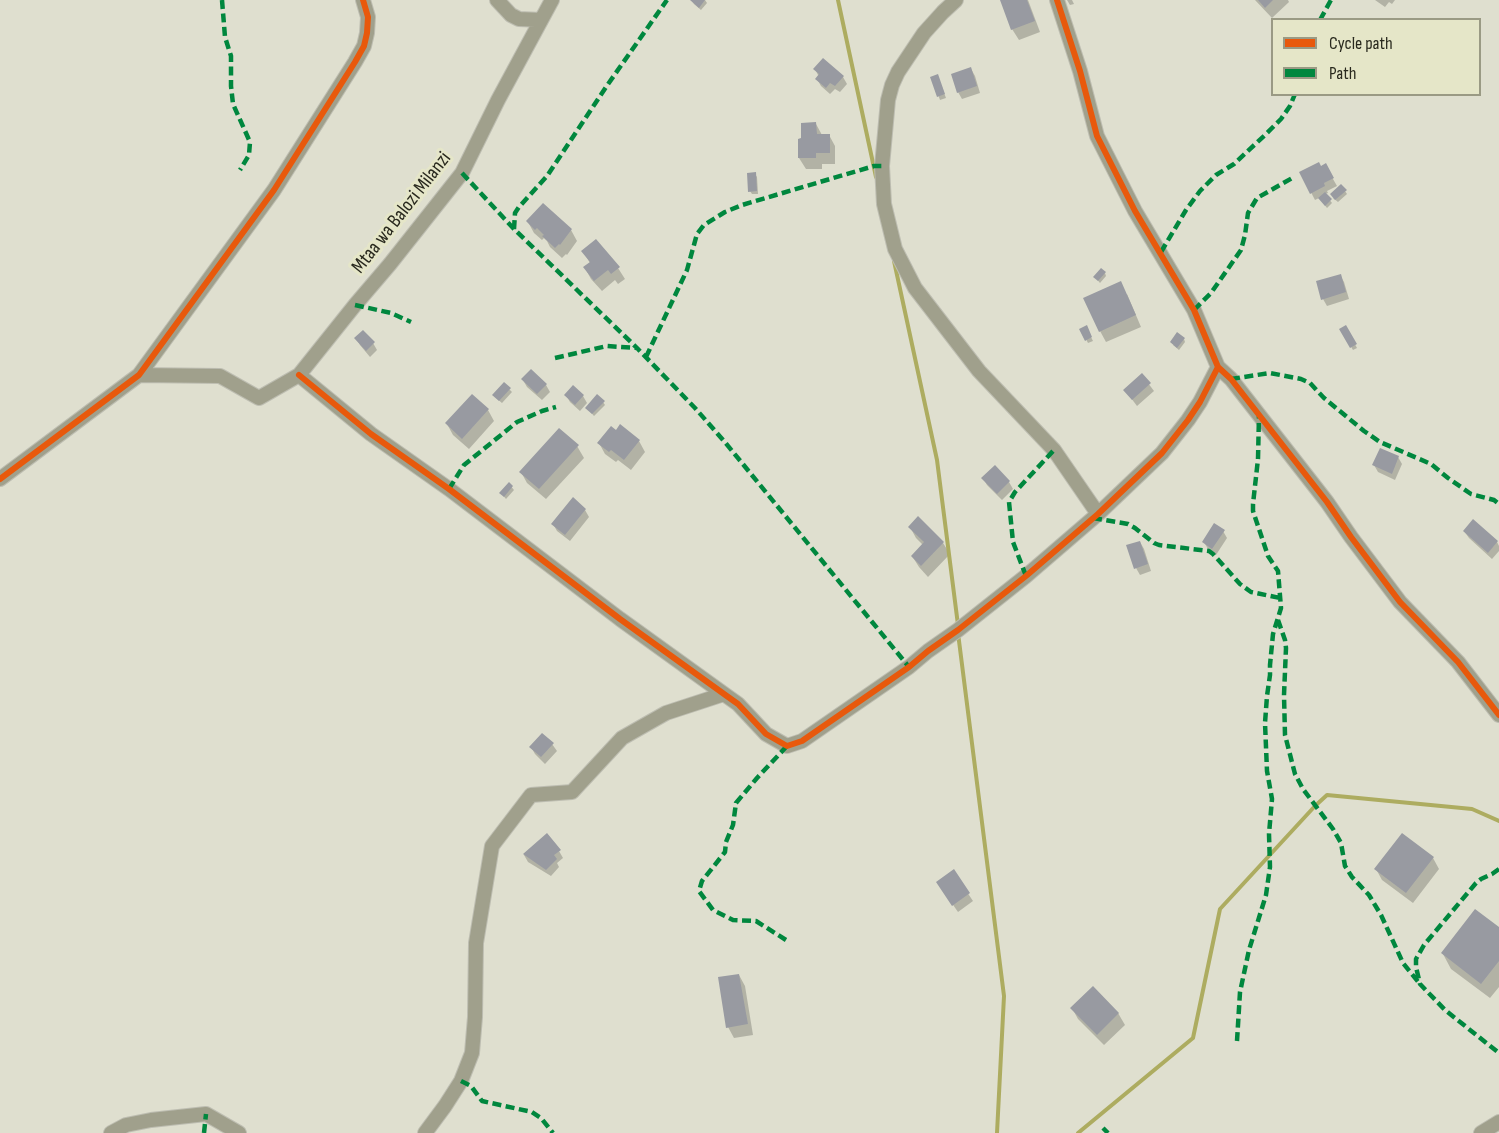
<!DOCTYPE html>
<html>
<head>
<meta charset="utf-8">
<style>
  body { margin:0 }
  #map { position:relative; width:1499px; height:1133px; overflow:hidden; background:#dfdfcf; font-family:"Sofia Sans Condensed",sans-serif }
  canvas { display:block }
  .legend { position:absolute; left:1271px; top:18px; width:210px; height:78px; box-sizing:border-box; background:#e5e6c8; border:2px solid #9a9a84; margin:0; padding:8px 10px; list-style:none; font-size:18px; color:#29291e }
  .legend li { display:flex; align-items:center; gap:12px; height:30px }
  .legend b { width:30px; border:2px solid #9a9a84 }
</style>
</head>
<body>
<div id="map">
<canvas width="1499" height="1133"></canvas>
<ul class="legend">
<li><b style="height:8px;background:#e8590c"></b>Cycle path</li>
<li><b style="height:8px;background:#00873e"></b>Path</li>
</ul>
</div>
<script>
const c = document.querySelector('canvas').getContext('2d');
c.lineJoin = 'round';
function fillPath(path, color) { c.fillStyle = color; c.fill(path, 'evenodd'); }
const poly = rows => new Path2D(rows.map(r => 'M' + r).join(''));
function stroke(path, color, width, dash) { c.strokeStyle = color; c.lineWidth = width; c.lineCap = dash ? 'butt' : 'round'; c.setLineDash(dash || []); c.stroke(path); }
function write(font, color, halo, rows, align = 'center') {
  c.font = font + ' "Sofia Sans Condensed",sans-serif'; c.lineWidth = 6; c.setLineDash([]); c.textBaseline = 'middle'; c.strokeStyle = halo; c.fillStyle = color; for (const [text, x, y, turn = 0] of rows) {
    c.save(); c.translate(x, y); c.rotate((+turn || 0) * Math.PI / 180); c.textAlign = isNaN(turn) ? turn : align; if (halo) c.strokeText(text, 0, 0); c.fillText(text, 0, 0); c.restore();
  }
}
fillPath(poly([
  [693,0,705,0,707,3,701,10,694,4,692,1],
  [1002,0,1028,0,1040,32,1019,40,1012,29],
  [1067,0,1072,0,1074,4,1070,5],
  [1255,0,1288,0,1289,2,1272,18],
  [1375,0,1395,0,1392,4,1389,2,1385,7],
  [815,69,843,77,847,84,840,92,835,89,830,94,821,86,817,79,819,77],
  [971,69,975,76,980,93,962,99,958,92],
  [932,78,939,79,946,98,940,100],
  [816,124,822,135,829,135,835,146,835,164,822,164,822,169,806,169,799,158],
  [1325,165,1337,186,1327,191,1328,193,1325,194,1332,203,1327,208,1319,198,1315,200,1301,173],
  [755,174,757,177,758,194,752,194,750,191],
  [1345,191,1347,194,1338,202,1333,198],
  [528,222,571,230,577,241,567,255,566,254,562,258,550,247,547,241,544,238,542,240,534,233],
  [583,251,618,268,625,279,618,284,615,280,602,291,591,279,585,268,590,263],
  [1105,273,1106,276,1100,283,1095,277],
  [1340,275,1344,282,1349,299,1327,306,1323,299],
  [1127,294,1141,327,1106,342,1100,331],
  [1086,327,1093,341,1088,343,1081,329],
  [1346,327,1357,348,1353,350,1341,330],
  [356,338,373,343,377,350,370,357,360,345],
  [1184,339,1185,342,1179,350,1173,345],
  [1142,375,1154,391,1137,406,1125,390],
  [523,380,546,385,550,392,542,400,527,387],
  [504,384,512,392,502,403,496,398],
  [566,395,583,396,587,403,580,411,570,402],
  [472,396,488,410,494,421,469,449,453,435,447,424],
  [603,402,605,405,594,416,587,408],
  [639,441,645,452,631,470,618,460,616,462,605,454,599,443],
  [577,446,584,458,546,499,527,483,521,472],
  [1398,457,1402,464,1395,480,1378,472,1374,465],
  [983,478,1009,482,1013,489,1002,500,987,485],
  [509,484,514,490,506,499,501,493],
  [585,510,589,517,570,541,557,531,553,524],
  [918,518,943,543,950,554,928,577,919,567,912,556,923,545,916,538,910,527],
  [1223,531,1227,538,1216,555,1208,549,1204,542],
  [1464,531,1497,542,1499,546,1499,551,1492,559,1469,538],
  [1140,542,1144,549,1151,571,1140,575,1136,568],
  [552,744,557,751,545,764,535,754,531,747],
  [559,851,563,858,557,863,559,867,551,876,528,862,524,855],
  [1433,858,1439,869,1413,903,1382,880,1376,869],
  [953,871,973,901,958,912,942,889],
  [1499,929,1499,987,1490,998,1451,969,1443,954],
  [739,975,745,986,753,1035,734,1038,728,1027],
  [1072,1008,1118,1013,1125,1025,1104,1045,1078,1019]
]), '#0003');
stroke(poly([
  [838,0,876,177],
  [894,261,937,460,958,625],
  [958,633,1004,996,997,1133],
  [1078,1133,1193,1038,1220,909,1315,806,1327,795,1472,809,1499,821]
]), '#adac60', 4);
fillPath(poly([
  [690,0,705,0,699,8],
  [1000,0,1027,0,1035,21,1011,30],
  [1258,0,1273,0,1265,8],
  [823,58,844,76,835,86,830,83,826,88,815,79,819,74,813,69],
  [971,67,977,86,957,93,951,74],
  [938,74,945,94,937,97,930,77],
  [816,122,817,134,830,134,830,153,816,153,816,158,798,158,798,139,801,138,801,123],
  [1319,162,1321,166,1326,163,1334,178,1324,183,1325,186,1310,194,1299,172],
  [756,172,757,191,748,192,747,173],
  [1341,184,1347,190,1335,200,1330,194],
  [1325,192,1332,199,1325,206,1318,198],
  [543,203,572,229,560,245,559,244,555,248,542,236,544,235,537,228,535,230,526,221],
  [596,239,620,267,611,274,608,270,594,281,583,267,590,262,581,251],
  [1101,268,1106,272,1098,281,1093,277],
  [1341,274,1346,292,1321,300,1316,281],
  [1121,281,1136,315,1099,332,1083,298],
  [1087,325,1092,337,1085,341,1079,329],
  [1346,325,1357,344,1350,348,1339,329],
  [363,330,375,342,366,351,354,338],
  [1177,332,1185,338,1177,348,1170,342],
  [531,369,547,384,537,394,521,379],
  [1142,373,1151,383,1132,400,1123,390],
  [504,382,511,388,499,401,492,395],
  [573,385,584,395,575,405,564,395],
  [472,394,489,409,462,439,445,423],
  [597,394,605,401,592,414,585,408],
  [620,424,640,440,624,460,611,450,609,452,597,443,611,426,616,430],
  [559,428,579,445,539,489,519,472],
  [1380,448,1399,456,1392,474,1372,465],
  [995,465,1010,481,997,494,981,478],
  [509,482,513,486,504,497,499,493],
  [573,497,586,509,565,535,551,524],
  [918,516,944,542,921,566,911,556,924,542,908,527],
  [1473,519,1498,541,1488,553,1463,531],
  [1214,523,1225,530,1212,549,1202,542],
  [1140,541,1148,564,1134,569,1126,545],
  [542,733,554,743,541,757,529,747],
  [547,833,561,850,554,855,557,859,546,870,523,854],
  [1402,833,1434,857,1406,893,1374,869],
  [954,869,970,893,952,906,936,882],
  [1475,909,1499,927,1499,961,1481,984,1441,953],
  [739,974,748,1024,726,1028,718,977],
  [1093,986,1119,1013,1097,1035,1070,1008]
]), '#989aa1');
const minor = poly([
  [497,0,511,15,519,19,541,20],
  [956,0,943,12,924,33,898,72,892,85,888,100,882,166,884,204,895,249,915,288,979,371,1054,450,1098,514],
  [1057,0,1080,71,1097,136,1135,211,1194,310,1218,367,1231,379,1327,502,1351,537,1400,602,1458,662,1499,715],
  [139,375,220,376,259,398,299,375,355,305,390,264,462,173,498,100,552,0],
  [299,375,371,434,449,489,620,619,724,694,738,704,766,734,787,746,802,741,909,667,928,651,958,630,1026,576,1098,514,1162,453,1188,420,1200,402,1218,367],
  [0,479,139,375,274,190,355,62,364,46,367,33,368,17,363,0],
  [111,1133,126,1125,151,1120,206,1114,239,1133],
  [425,1133,445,1106,461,1081,472,1053,475,1017,476,943,492,846,531,795,572,792,622,738,666,713,724,694],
  [1481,1133,1499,1122]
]);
stroke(minor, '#bdbdb1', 16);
stroke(minor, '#a0a08c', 14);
stroke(poly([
  [222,0,225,37,231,56,231,86,233,104,250,142,249,155,240,170],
  [1320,20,1331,0],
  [462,173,514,229,637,348,695,408,724,441,909,667],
  [514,229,515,213,519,207,547,176,606,87,667,0],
  [1161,252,1186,210,1200,191,1216,175,1234,164,1265,135,1281,119,1290,106,1295,94],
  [355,305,391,313,411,322],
  [1194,310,1211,293,1241,250,1245,235,1248,213,1257,198,1294,177],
  [646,357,687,270,697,234,704,225,725,212,742,205,874,166,882,166],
  [555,358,607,346,637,348],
  [1231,379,1270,373,1301,379,1310,383,1324,398,1364,431,1380,442,1431,464,1448,478,1471,494,1494,500,1499,504],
  [449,489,464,465,517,422,542,411,556,407],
  [1093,518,1128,524,1135,528,1154,543,1159,545,1209,551,1213,554,1240,584,1251,592,1280,598],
  [1026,576,1013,542,1009,502,1015,492,1054,450],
  [1278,620,1285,640,1286,648,1284,695,1285,735,1295,774,1303,789,1333,829,1341,843,1345,866,1352,877,1369,895,1381,915,1403,963,1420,984],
  [1499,869,1492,874,1481,879,1476,883,1424,945,1416,959,1416,967,1420,984,1445,1010,1499,1053],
  [786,940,756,921,733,920,713,910,699,891,702,881,725,852,726,842,733,825,736,803,757,778,787,746],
  [1237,1041,1240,992,1249,950,1266,895,1270,867,1269,834,1272,799,1267,771,1265,723,1267,696,1270,675,1270,665,1273,634,1281,608,1278,571,1268,556,1253,511,1253,504,1258,459,1259,415],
  [461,1081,471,1086,482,1101,532,1112,541,1118,553,1133],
  [1103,1128,1108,1133],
  [204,1133,206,1114]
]), '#00873e', 4.5, [9, 4.5]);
stroke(poly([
  [1057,0,1080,71,1097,136,1135,211,1194,310,1218,367,1231,379,1327,502,1351,537,1400,602,1458,662,1499,715],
  [299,375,371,434,449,489,620,619,724,694,738,704,766,734,787,746,802,741,909,667,928,651,958,630,1026,576,1098,514,1162,453,1188,420,1200,402,1218,367],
  [0,479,139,375,274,190,355,62,364,46,367,33,368,17,363,0]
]), '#e8590c', 6);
write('20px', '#29291e', '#e5e6c8', [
  ["Mtaa wa Balozi Milanzi",402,213,-52]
]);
</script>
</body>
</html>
